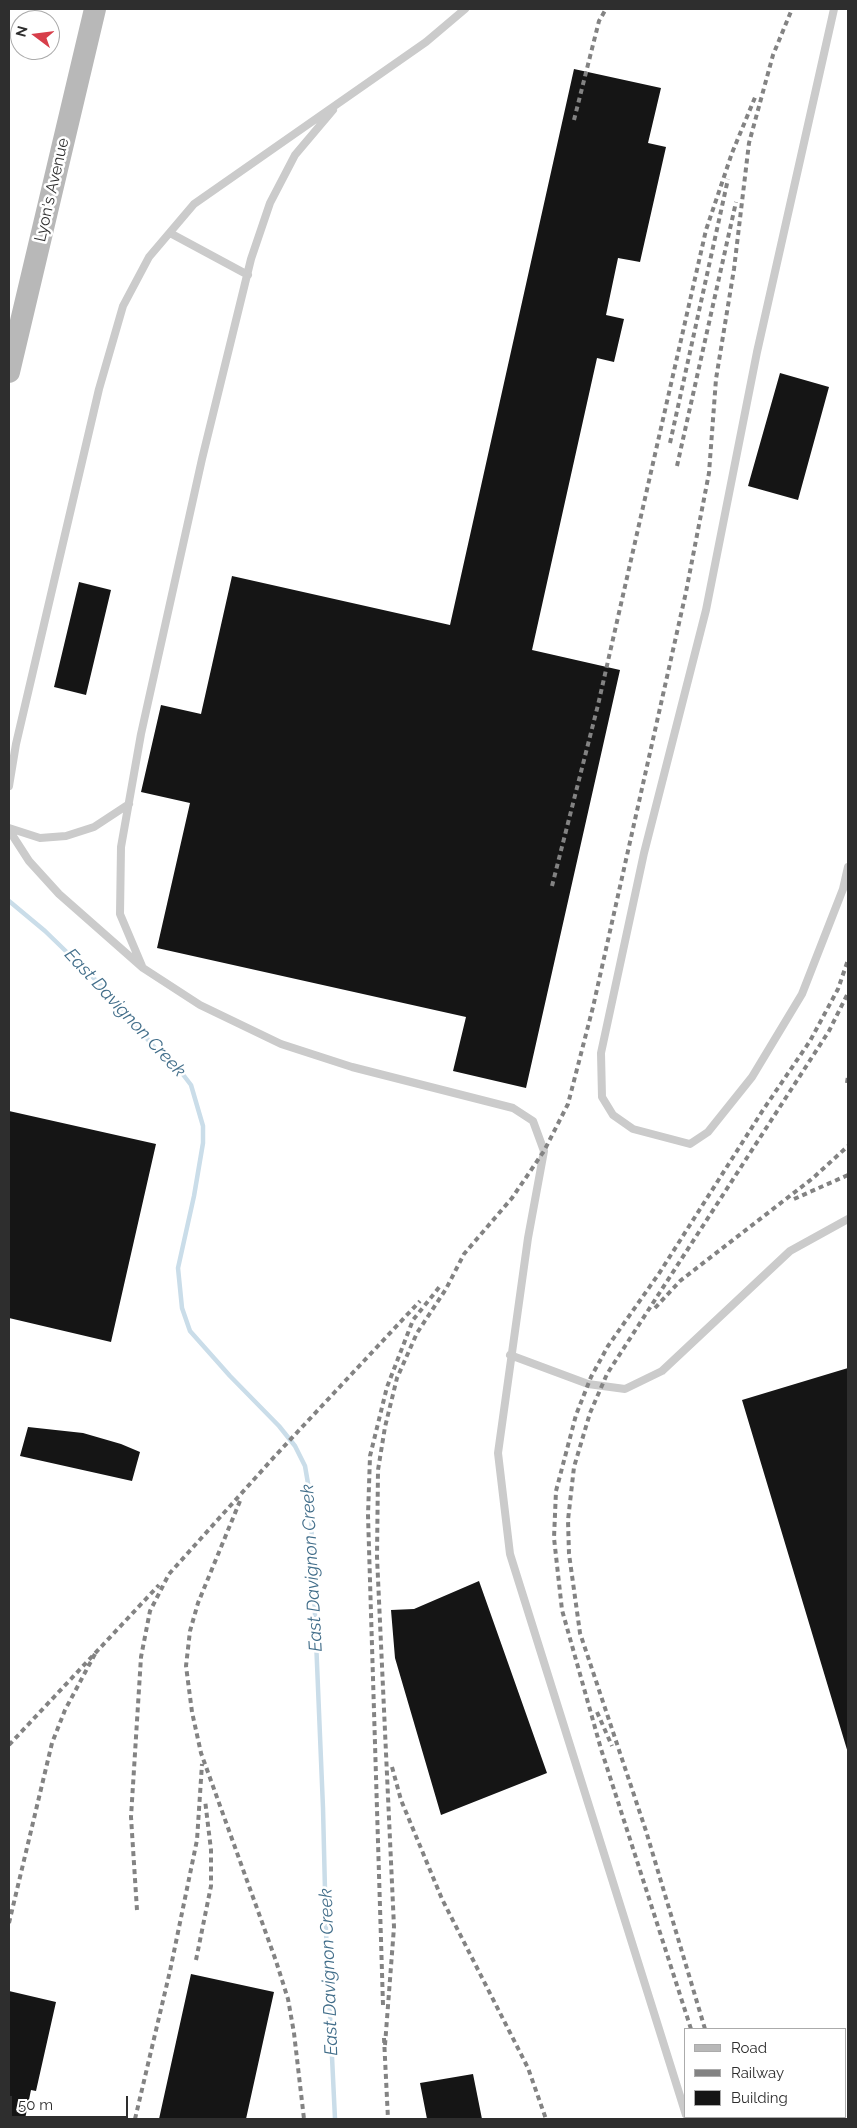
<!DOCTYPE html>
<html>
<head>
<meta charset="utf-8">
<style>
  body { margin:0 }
  #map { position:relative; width:857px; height:2128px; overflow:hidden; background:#fff; font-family:Raleway,sans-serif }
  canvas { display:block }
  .frame { position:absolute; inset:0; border:10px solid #2e2e2e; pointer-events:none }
  .legend { position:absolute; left:684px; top:2028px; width:162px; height:90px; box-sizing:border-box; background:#fff; border:1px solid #ababab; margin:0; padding:6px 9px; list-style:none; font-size:15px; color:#2e2e2e }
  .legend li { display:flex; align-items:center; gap:10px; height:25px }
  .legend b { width:25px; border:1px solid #ababab }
  .north { position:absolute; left:10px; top:10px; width:50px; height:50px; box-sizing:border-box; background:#fff; border:1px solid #ababab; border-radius:50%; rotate:285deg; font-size:14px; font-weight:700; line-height:20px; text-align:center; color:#2e2e2e }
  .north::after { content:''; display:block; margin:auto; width:18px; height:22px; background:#d73e4a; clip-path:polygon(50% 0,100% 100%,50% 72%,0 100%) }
  .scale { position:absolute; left:10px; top:2096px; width:118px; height:22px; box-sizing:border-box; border:2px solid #2e2e2e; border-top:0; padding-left:6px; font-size:15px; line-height:18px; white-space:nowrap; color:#2e2e2e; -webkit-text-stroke:4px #fff; paint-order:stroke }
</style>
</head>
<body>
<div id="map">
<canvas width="857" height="2128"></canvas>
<div class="frame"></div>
<ul class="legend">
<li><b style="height:6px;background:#b8b8b8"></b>Road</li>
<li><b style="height:6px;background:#838383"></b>Railway</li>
<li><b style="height:14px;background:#151515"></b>Building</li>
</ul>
<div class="north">N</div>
<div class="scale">50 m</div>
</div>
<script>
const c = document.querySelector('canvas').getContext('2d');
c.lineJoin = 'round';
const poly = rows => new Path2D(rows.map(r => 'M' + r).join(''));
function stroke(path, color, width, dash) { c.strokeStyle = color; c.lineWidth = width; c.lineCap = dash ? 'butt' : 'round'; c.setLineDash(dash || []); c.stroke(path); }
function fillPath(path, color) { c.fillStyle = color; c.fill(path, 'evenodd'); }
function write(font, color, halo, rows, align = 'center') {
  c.font = font + ' Raleway,sans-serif'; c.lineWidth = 5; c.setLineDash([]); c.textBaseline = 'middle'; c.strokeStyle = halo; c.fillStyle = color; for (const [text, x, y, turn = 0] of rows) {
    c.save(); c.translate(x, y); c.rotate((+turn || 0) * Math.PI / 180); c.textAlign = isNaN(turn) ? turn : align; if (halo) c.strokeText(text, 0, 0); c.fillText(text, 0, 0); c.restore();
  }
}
stroke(poly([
  [9,901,45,931,107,991,160,1054,178,1068,191,1085,203,1126,203,1143,194,1196,178,1268,182,1308,190,1331,230,1376,279,1426,295,1446,305,1466,310,1495,323,1808,326,1932,335,2119]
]), '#cadde9', 4.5);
fillPath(poly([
  [574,69,661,88,648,143,666,147,640,262,618,258,606,315,624,319,614,362,597,358,532,650,620,670,526,1088,453,1071,466,1017,157,948,190,803,141,792,161,705,201,714,232,576,450,625],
  [780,373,829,387,798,500,748,486],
  [79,582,111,590,86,695,54,687],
  [9,1111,156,1144,111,1342,9,1318],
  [848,1368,848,1753,742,1400],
  [28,1427,83,1433,121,1444,140,1452,132,1481,20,1456],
  [479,1581,547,1773,441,1815,395,1658,391,1610,414,1609],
  [191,1974,274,1992,246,2119,159,2119],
  [9,1991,56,2002,36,2091,31,2090,25,2119,9,2119],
  [473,2074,482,2119,427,2119,420,2083]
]), '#151515');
stroke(poly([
  [834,9,757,352,706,610,644,853,601,1053,602,1097,613,1115,633,1129,690,1144,708,1132,752,1077,802,994,843,889,848,867],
  [170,233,248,275],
  [9,786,16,744,99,389,123,306,149,257,194,204,426,42,465,9],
  [9,828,40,838,66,836,94,827,129,804],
  [9,830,29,861,59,894,143,968,200,1005,281,1044,352,1067,513,1108,533,1121,544,1151,528,1238,498,1453,510,1554,686,2115],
  [142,966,120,914,121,847,141,734,202,459,251,259,270,203,295,155,333,110],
  [510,1355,588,1384,625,1389,662,1371,790,1251,848,1219]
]), '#cbcbcb', 8);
stroke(poly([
  [9,372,95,9]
]), '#b8b8b8', 22);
stroke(poly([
  [574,120,599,21,606,9],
  [670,443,728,179],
  [677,466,736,202],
  [552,886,598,705,706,230,732,153,756,95],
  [847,1083,848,1076],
  [794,1199,848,1175],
  [655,1308,680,1281,813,1178,848,1146],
  [240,1501,198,1603,190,1631,186,1666,192,1712,201,1753,276,1961,288,1999,294,2033,304,2119],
  [597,1712,612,1746],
  [9,1745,159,1585],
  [392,1767,401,1800,442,1899,528,2068,546,2119],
  [137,1910,131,1817,141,1657,150,1611,169,1574,275,1456,420,1301],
  [9,1923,52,1743,65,1710,96,1652],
  [196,1960,211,1886,211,1850,205,1800],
  [383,2005,368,1515,370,1456,387,1387,413,1320,441,1285],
  [691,2029,601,1749,562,1610,554,1538,556,1491,576,1415,591,1377,608,1346,660,1272,763,1110,810,1041,838,989,848,960],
  [705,2029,646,1831,580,1633,569,1554,568,1520,574,1467,590,1413,607,1374,829,1031,848,993],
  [384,2038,388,2119],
  [385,2045,394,1927,377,1557,378,1470,385,1427,397,1378,417,1333,446,1289,464,1254,512,1198,544,1151,568,1104,593,1007,686,592,709,473,716,379,734,269,749,143,773,55,792,9],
  [716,2117,717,2119],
  [730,2117,731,2119],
  [741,2117,741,2119],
  [135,2119,170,1971,197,1840,202,1764]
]), '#838383', 4, [5, 4]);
write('16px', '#2e2e2e', '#fff', [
  ["Lyon's Avenue",52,190,-77]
]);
write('italic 18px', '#426e8a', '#fff', [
  ["East Davignon Creek",125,1013,47],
  ["East Davignon Creek",312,1568,-93],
  ["East Davignon Creek",329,1972,-92]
]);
</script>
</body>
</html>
